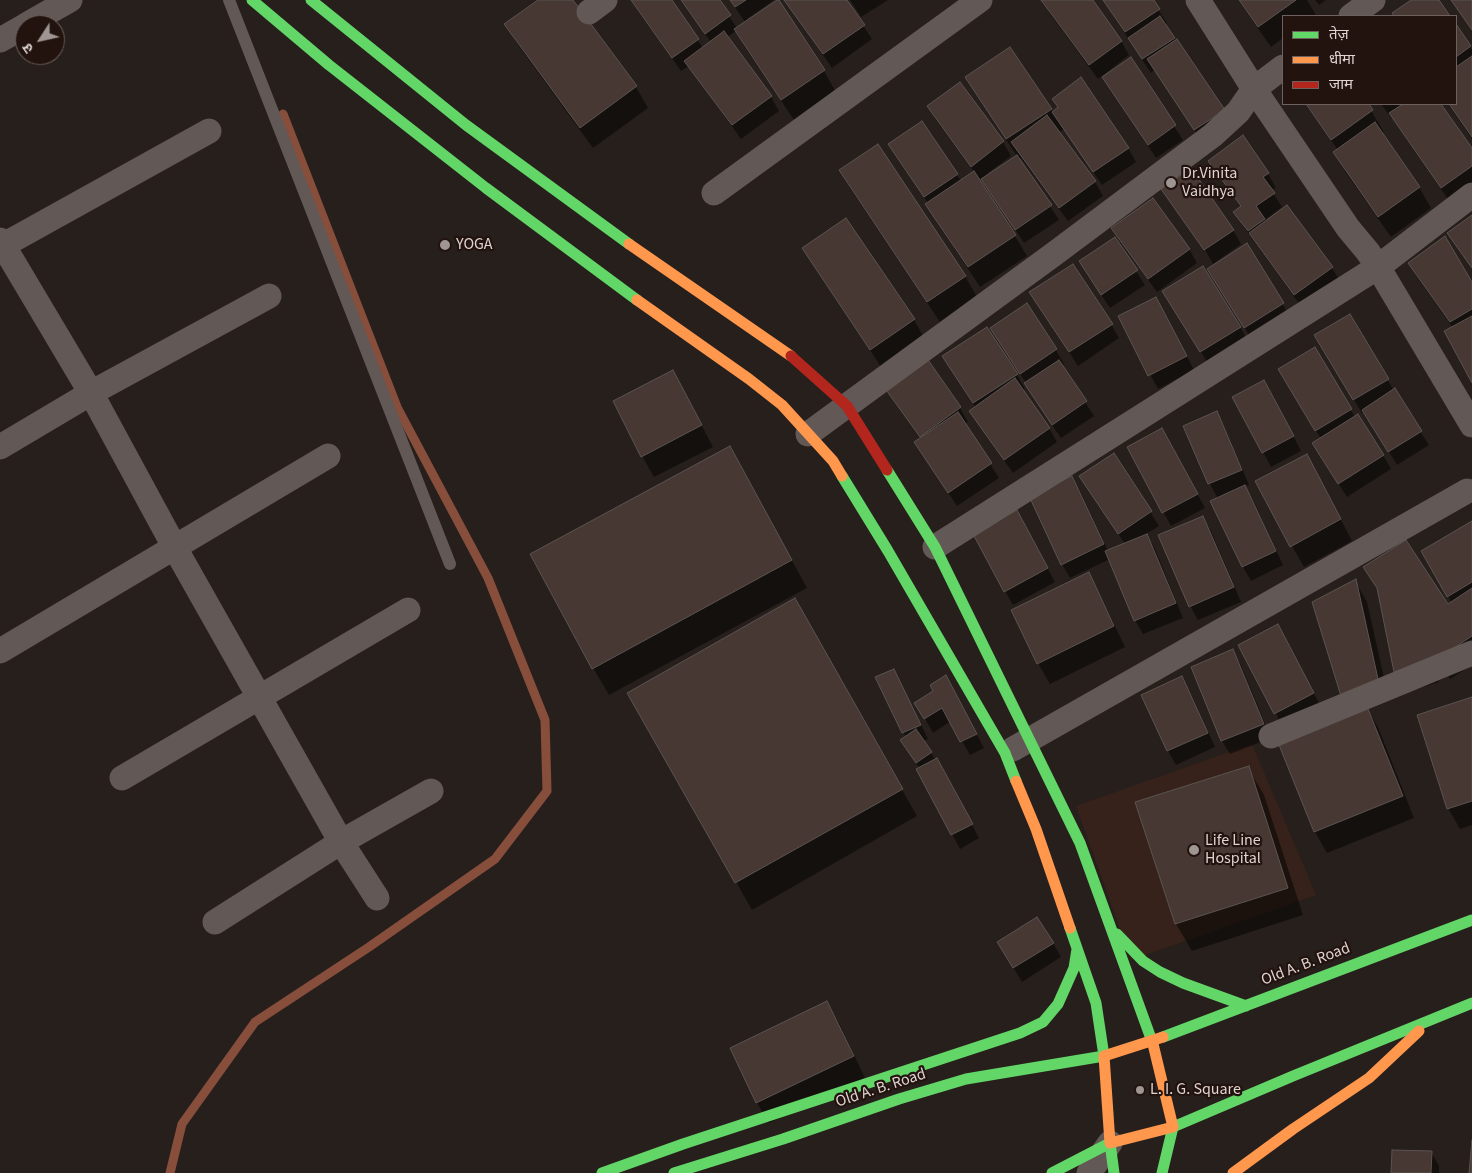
<!DOCTYPE html>
<html>
<head>
<meta charset="utf-8">
<style>
  body { margin:0 }
  #map { position:relative; width:1472px; height:1173px; overflow:hidden; background:#271f1c; font-family:"Source Sans 3","Noto Sans Devanagari",sans-serif }
  canvas { display:block }
  .legend { position:absolute; left:1282px; top:15px; width:175px; height:90px; box-sizing:border-box; background:#22130e; border:1px solid #6e605c; margin:0; padding:6px 9px; list-style:none; font-size:15px; color:#dfd4d1 }
  .legend li { display:flex; align-items:center; gap:10px; height:25px }
  .legend b { width:25px; border:1px solid #6e605c }
  .north { position:absolute; left:15px; top:15px; width:50px; height:50px; box-sizing:border-box; background:#22130e; border:1px solid #6e605c; border-radius:50%; rotate:235deg; font-size:14px; font-weight:700; line-height:20px; text-align:center; color:#dfd4d1 }
  .north::after { content:''; display:block; margin:auto; width:18px; height:22px; background:#9f9592; clip-path:polygon(50% 0,100% 100%,50% 72%,0 100%) }
</style>
</head>
<body>
<div id="map">
<canvas width="1472" height="1173"></canvas>
<ul class="legend">
<li><b style="height:6px;background:#63d668"></b>तेज़</li>
<li><b style="height:6px;background:#ff974d"></b>धीमा</li>
<li><b style="height:6px;background:#b3261e"></b>जाम</li>
</ul>
<div class="north">उ</div>
</div>
<script>
const c = document.querySelector('canvas').getContext('2d');
c.lineJoin = 'round';
function fillPath(path, color) { c.fillStyle = color; c.fill(path, 'evenodd'); }
const poly = rows => new Path2D(rows.map(r => 'M' + r).join(''));
function stroke(path, color, width, dash) { c.strokeStyle = color; c.lineWidth = width; c.lineCap = dash ? 'butt' : 'round'; c.setLineDash(dash || []); c.stroke(path); }
function write(font, color, halo, rows, align = 'center') {
  c.font = font + ' "Source Sans 3",sans-serif'; c.lineWidth = 4.5; c.setLineDash([]); c.textBaseline = 'middle'; c.strokeStyle = halo; c.fillStyle = color; for (const [text, x, y, turn = 0] of rows) {
    c.save(); c.translate(x, y); c.rotate((+turn || 0) * Math.PI / 180); c.textAlign = isNaN(turn) ? turn : align; if (halo) c.strokeText(text, 0, 0); c.fillText(text, 0, 0); c.restore();
  }
}
fillPath(poly([
  [1252,744,1316,895,1131,960,1076,806]
]), '#36221a');
fillPath(poly([
  [540,0,572,0,636,87,648,108,593,148,518,45,506,25],
  [634,0,670,0,703,48,711,42,680,0,718,0,737,28,745,22,730,0,774,0,747,19,748,21,778,1,824,71,836,92,794,120,747,50,736,31,727,37,771,97,779,111,741,139,689,66,681,71,641,15,633,1],
  [785,0,846,0,872,39,832,68],
  [850,0,888,0,861,17],
  [1043,0,1091,0,1121,41,1129,55,1098,79,1050,14],
  [1103,0,1152,0,1167,23,1165,25,1224,111,1203,143,1154,70,1151,73],
  [1238,0,1307,0,1316,15,1283,16,1283,38,1271,47],
  [1315,0,1326,0,1319,5],
  [1413,0,1437,0,1449,16,1395,16,1394,14],
  [1456,26,1472,50,1472,139,1448,104,1456,104],
  [1010,48,1053,112,1128,148,1136,162,1102,185,1064,129,1058,133,1095,182,1103,196,1068,221,1021,158,1019,159,1059,220,1024,243,982,178,978,181,1015,236,1027,256,980,287,939,225,927,204,928,203,898,158,922,123,961,181,974,172,936,120,928,106,960,83,1003,142,1011,156,988,173,990,175,1017,156,979,99,967,78],
  [1131,59,1183,140,1156,158,1112,91],
  [1305,104,1367,104,1384,132,1382,133,1419,187,1431,208,1391,237,1346,173,1334,152,1338,150],
  [1381,104,1439,104,1472,151,1472,196,1454,208,1403,134,1393,118,1392,119],
  [1209,161,1268,174,1276,188,1271,190,1282,207,1265,220,1266,222,1287,207,1332,268,1340,281,1303,309,1243,226,1235,212,1242,207,1217,175],
  [840,171,965,276,977,297,940,322,852,191],
  [1163,189,1233,230,1241,244,1213,264,1202,244,1200,245],
  [846,220,914,320,926,341,883,370,816,269,804,248],
  [1113,229,1189,249,1197,263,1157,292,1121,243],
  [1115,239,1145,285,1110,308,1089,276],
  [1246,245,1291,318,1253,341,1216,283],
  [1409,263,1472,285,1472,380,1453,328,1417,277],
  [1026,305,1056,350,1064,364,1062,366,1094,416,1061,438,1033,397,1025,384,1026,383,1000,342],
  [1172,305,1240,327,1248,341,1209,365],
  [1039,306,1111,324,1119,338,1078,366],
  [1163,312,1194,370,1158,389,1119,317],
  [1349,315,1394,391,1429,445,1397,465,1365,412,1362,413,1323,350],
  [987,329,1017,375,1025,389,1022,390,1049,428,1057,442,1013,473,979,425,976,408,952,370],
  [1314,349,1355,417,1383,455,1391,469,1347,497,1321,457,1321,439,1287,383],
  [926,359,960,408,968,422,964,424,999,478,957,506,924,456,921,439,894,401,886,387],
  [673,371,713,447,654,477,642,456],
  [1272,395,1301,451,1271,467,1234,397],
  [1216,413,1224,427,1249,485,1245,486,1253,500,1283,565,1251,581,1243,567,1212,502,1218,499,1210,484,1185,426],
  [1170,443,1205,508,1171,526,1129,448],
  [1114,455,1159,526,1146,534,1155,549,1183,618,1143,634,1135,620,1110,559,1070,578,1062,564,1072,477,1080,491,1108,551,1125,544,1089,490],
  [745,475,807,588,609,695,593,668],
  [1318,476,1352,541,1304,567,1292,546],
  [1203,517,1211,531,1241,602,1198,620,1190,606],
  [1472,523,1472,665,1450,679,1448,675,1438,681,1439,682,1407,692,1447,606,1452,603,1423,551],
  [1024,525,1055,582,1013,605,1005,591],
  [1088,574,1100,595,1125,647,1050,684,1038,663],
  [1355,581,1367,602,1389,700,1368,710,1378,727,1414,818,1327,853,1315,832,1278,741,1352,711],
  [794,600,917,816,752,910,629,693],
  [1286,640,1321,707,1283,727,1240,645],
  [1233,651,1241,665,1271,738,1230,754,1222,741],
  [877,678,901,684,928,739,923,741,945,774,979,838,960,849,918,770,920,769,905,747,906,737],
  [1182,678,1190,692,1215,747,1176,765,1168,751,1143,695],
  [953,691,984,748,970,755,951,721,933,733,924,717],
  [1472,699,1472,825,1460,829,1448,808],
  [1248,768,1264,795,1303,915,1192,951,1176,924],
  [1053,943,1061,957,1022,982,1007,957],
  [827,1003,839,1023,865,1078,769,1123,757,1103,731,1048],
  [1431,1152,1439,1166,1439,1173,1393,1173]
]), '#0007');
stroke(poly([
  [170,1173,182,1124,255,1022,369,947,495,859,547,791,545,720,488,578,397,407,283,114]
]), '#884e3c', 9);
const building = poly([
  [538,0,573,0,637,86,580,128,504,24,538,0],
  [631,0,672,0,699,39,672,58,631,0],
  [681,0,720,0,731,15,705,34,681,0],
  [730,0,746,0,735,7,730,0],
  [777,0,779,0,825,70,781,100,734,29,777,0],
  [784,0,847,0,865,25,823,54,784,0],
  [1041,0,1093,0,1122,41,1089,65,1041,0],
  [1103,0,1154,0,1160,9,1125,32,1103,0],
  [1239,0,1296,0,1258,27,1239,0],
  [1411,0,1439,0,1450,16,1394,16,1392,13,1411,0],
  [1451,0,1472,0,1472,30,1451,0],
  [1160,16,1175,38,1142,59,1128,38,1160,16],
  [1456,24,1471,46,1456,57,1456,24],
  [724,31,772,96,732,125,684,61,724,31],
  [1177,39,1225,110,1194,130,1147,59,1177,39],
  [1010,47,1052,109,1006,139,965,77,1010,47],
  [1472,56,1472,137,1449,104,1456,104,1456,67,1472,56],
  [1131,57,1176,125,1148,145,1102,77,1131,57],
  [1081,77,1129,148,1093,172,1052,112,1058,107,1052,99,1081,77],
  [960,82,1004,141,971,167,927,106,960,82],
  [1306,104,1369,104,1373,110,1331,140,1306,104],
  [1403,104,1441,104,1472,148,1472,166,1441,188,1389,113,1403,104],
  [1047,115,1096,181,1059,208,1011,142,1047,115],
  [922,121,958,174,924,197,888,144,922,121],
  [1375,122,1420,187,1378,217,1333,152,1375,122],
  [1243,135,1269,173,1263,177,1275,193,1256,206,1265,219,1248,231,1233,212,1241,206,1208,161,1243,135],
  [878,144,966,276,927,302,839,170,878,144],
  [1017,155,1052,205,1015,230,981,179,1017,155],
  [1191,168,1234,230,1204,250,1161,189,1191,168],
  [974,171,1016,235,968,267,925,204,974,171],
  [1153,198,1190,249,1148,279,1111,228,1153,198],
  [1287,205,1333,267,1294,295,1249,233,1287,205],
  [1472,215,1472,268,1447,233,1472,215],
  [846,218,915,319,870,350,802,248,846,218],
  [1445,236,1472,282,1472,309,1450,322,1408,263,1445,236],
  [1115,237,1138,270,1101,295,1079,261,1115,237],
  [1247,243,1284,303,1244,328,1207,269,1247,243],
  [1073,264,1113,324,1069,352,1029,292,1073,264],
  [1203,266,1241,327,1200,352,1162,291,1203,266],
  [1156,297,1187,356,1148,376,1118,316,1156,297],
  [1027,303,1057,349,1020,374,990,328,1027,303],
  [1350,314,1389,379,1353,400,1314,335,1350,314],
  [1472,316,1472,383,1444,331,1472,316],
  [987,327,1018,374,973,403,942,356,987,327],
  [1315,347,1352,409,1315,431,1278,369,1315,347],
  [926,357,961,407,920,437,884,387,926,357],
  [1059,360,1087,401,1052,425,1024,383,1059,360],
  [673,370,702,425,641,457,613,401,673,370],
  [1015,378,1050,428,1004,460,969,411,1015,378],
  [1264,380,1294,436,1262,453,1232,397,1264,380],
  [1395,388,1422,431,1388,452,1362,410,1395,388],
  [1217,411,1242,470,1208,484,1183,426,1217,411],
  [958,412,992,463,948,493,914,442,958,412],
  [1358,414,1384,455,1338,484,1312,443,1358,414],
  [1162,428,1198,494,1162,513,1127,447,1162,428],
  [730,446,792,560,592,669,530,554,730,446],
  [1114,453,1152,511,1118,534,1079,476,1114,453],
  [1307,454,1341,519,1290,547,1255,481,1307,454],
  [1072,476,1104,544,1061,565,1029,496,1072,476],
  [1245,485,1276,551,1242,567,1210,501,1245,485],
  [1017,510,1048,568,1004,592,973,534,1017,510],
  [1203,516,1234,587,1189,607,1158,535,1203,516],
  [1472,521,1472,582,1447,597,1421,551,1472,521],
  [1147,534,1176,603,1134,621,1105,551,1147,534],
  [1406,540,1448,604,1472,588,1472,636,1437,659,1394,672,1377,588,1363,567,1406,540],
  [1089,572,1114,626,1037,664,1011,610,1089,572],
  [1356,579,1378,679,1341,696,1312,602,1356,579],
  [795,598,903,789,735,883,627,693,795,598],
  [1278,624,1314,693,1274,714,1238,645,1278,624],
  [1233,649,1264,724,1221,741,1191,667,1233,649],
  [894,669,921,725,902,733,875,677,894,669],
  [946,675,977,734,960,742,942,708,924,719,914,703,933,691,930,685,946,675],
  [1182,676,1208,733,1167,751,1141,695,1182,676],
  [1472,697,1472,801,1447,809,1417,715,1472,697],
  [1366,704,1403,796,1314,832,1277,740,1366,704],
  [916,729,932,752,916,763,900,740,916,729],
  [937,758,973,824,951,835,916,769,937,758],
  [1249,766,1288,888,1175,924,1135,802,1249,766],
  [1037,917,1054,943,1013,968,997,942,1037,917],
  [827,1001,854,1056,756,1103,730,1048,827,1001],
  [1472,1140,1472,1173,1469,1173,1472,1140],
  [1392,1150,1432,1151,1431,1173,1391,1173,1392,1150]
]);
fillPath(building, '#473833');
stroke(building, '#5b5451', 1);
stroke(poly([
  [229,0,450,564]
]), '#625855', 12);
stroke(poly([
  [1198,0,1254,89,1348,228,1368,252,1378,267,1472,425],
  [589,12,605,0],
  [1351,16,1373,0],
  [26,25,70,0],
  [0,40,25,26],
  [714,193,980,0],
  [0,240,91,393,175,548,341,842,377,898],
  [0,247,209,131],
  [808,434,1054,254,1213,135,1238,112,1254,89,1283,67],
  [0,447,91,393,269,296],
  [935,547,1378,267,1472,195],
  [0,651,328,456],
  [1271,736,1472,653],
  [1013,749,1467,491],
  [122,778,408,610],
  [215,922,341,842,431,791],
  [1089,1173,1110,1143]
]), '#625855', 25);
stroke(poly([
  [252,0,329,65,486,188,637,300],
  [311,0,466,125,629,244],
  [887,470,935,547,1080,843,1153,1044],
  [842,476,888,551,1005,753,1016,781],
  [1117,934,1143,961,1160,972,1183,983,1246,1006],
  [1163,1037,1472,920],
  [602,1173,683,1144,1020,1033,1043,1022,1058,1004,1074,968,1077,949],
  [674,1173,783,1139,899,1099,966,1079,1104,1056,1096,1003,1070,928],
  [1052,1173,1110,1143,1114,1173],
  [1162,1173,1173,1127,1293,1076,1472,1003]
]), '#63d668', 11);
stroke(poly([
  [629,244,791,356],
  [637,300,749,379,782,405,833,461,842,476],
  [1016,781,1036,829,1070,928],
  [1153,1044,1173,1127,1110,1143,1104,1056,1163,1037],
  [1233,1173,1293,1129,1369,1078,1419,1031]
]), '#ff974d', 11);
stroke(poly([
  [791,356,847,406,887,470]
]), '#b3261e', 11);
for (const [x, y, r, color] of [
  [1171,183,6,"#9f9592"],
  [445,245,6,"#9f9592"],
  [1194,850,6,"#9f9592"],
  [1140,1090,5,"#9f9592"]
]) { const dot = new Path2D(); dot.arc(x, y, r, 0, 2 * Math.PI); c.fillStyle = color; c.fill(dot); stroke(dot, '#22130e', 2); }
write('16px', '#dfd4d1', '#22130e', [
  ["Dr.Vinita",1182,174],
  ["Vaidhya",1182,192],
  ["YOGA",456,245],
  ["Life Line",1205,841],
  ["Hospital",1205,859],
  ["L. I. G. Square",1150,1090]
], 'left');
write('16px', '#dfd4d1', '#22130e', [
  ["Old A. B. Road",1306,965,-21],
  ["Old A. B. Road",881,1089,-18]
]);
</script>
</body>
</html>
